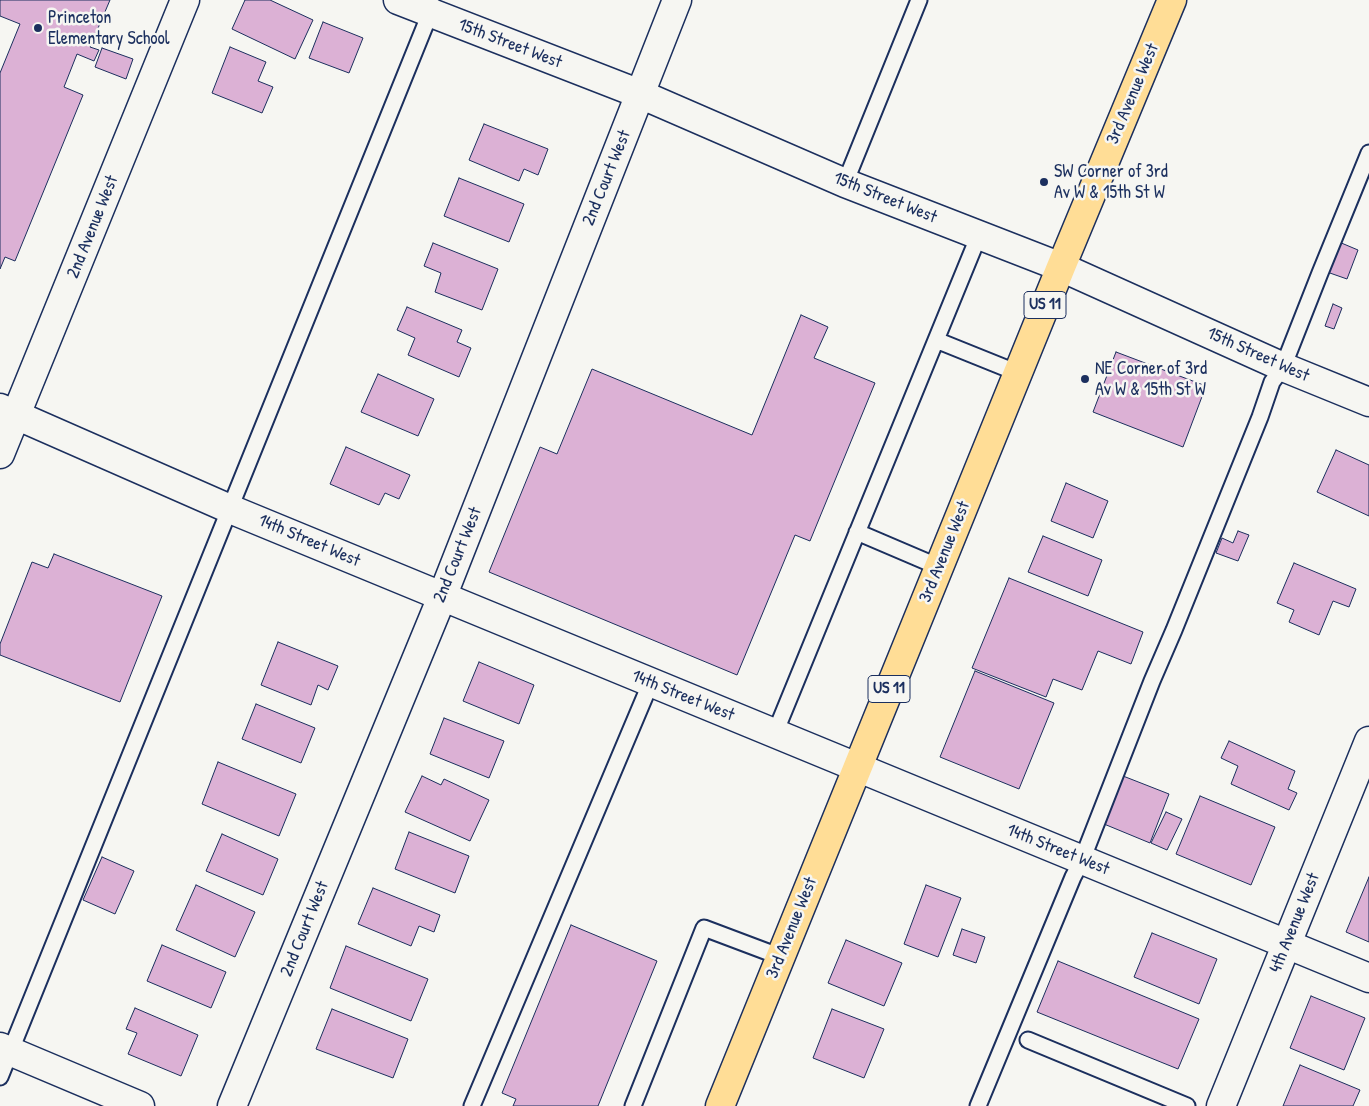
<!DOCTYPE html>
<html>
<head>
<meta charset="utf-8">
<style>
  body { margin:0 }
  canvas { display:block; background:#f6f6f2 }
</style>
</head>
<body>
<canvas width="1369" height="1106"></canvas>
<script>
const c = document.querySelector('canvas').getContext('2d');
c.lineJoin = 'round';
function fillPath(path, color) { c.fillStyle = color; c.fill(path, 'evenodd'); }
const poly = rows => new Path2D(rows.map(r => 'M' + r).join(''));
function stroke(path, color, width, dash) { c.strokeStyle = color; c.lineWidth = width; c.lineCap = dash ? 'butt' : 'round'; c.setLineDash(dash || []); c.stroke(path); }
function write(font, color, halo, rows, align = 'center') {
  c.font = font + ' "Patrick Hand",sans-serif'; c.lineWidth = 5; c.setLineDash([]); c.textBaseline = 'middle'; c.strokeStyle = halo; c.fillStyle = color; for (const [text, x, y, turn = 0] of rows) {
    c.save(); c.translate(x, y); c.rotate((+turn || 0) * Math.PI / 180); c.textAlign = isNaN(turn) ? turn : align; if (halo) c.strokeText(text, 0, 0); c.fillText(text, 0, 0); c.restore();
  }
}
const building = poly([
  [0,0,110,0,90,47,99,50,94,61,77,54,64,87,83,95,15,261,5,257,0,269,0,73,20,24,0,16,0,0],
  [245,0,270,0,313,20,295,59,232,29,245,0],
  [323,22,363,38,349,73,309,58,323,22],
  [230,47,266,62,258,81,273,87,262,113,212,93,230,47],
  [102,48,133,59,126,79,95,67,102,48],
  [484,124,548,149,538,175,524,169,519,181,469,160,484,124],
  [459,178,524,204,509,242,444,216,459,178],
  [1339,242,1358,250,1347,279,1327,272,1339,242],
  [433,243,498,269,482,310,435,292,441,273,424,266,433,243],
  [1333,304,1342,308,1334,329,1325,326,1333,304],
  [407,307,462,330,457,342,471,348,459,377,408,355,415,338,397,330,407,307],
  [801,315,828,327,814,358,875,383,810,541,795,535,737,675,489,572,540,447,557,454,592,369,752,435,801,315],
  [1116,352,1206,386,1183,447,1093,412,1116,352],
  [378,374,434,399,418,436,361,412,378,374],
  [346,447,410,475,399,499,385,493,379,505,330,484,346,447],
  [1336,450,1369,465,1369,516,1317,492,1336,450],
  [1066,483,1108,501,1093,538,1051,521,1066,483],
  [1238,531,1249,535,1238,561,1216,553,1222,538,1233,543,1238,531],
  [1043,536,1102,560,1088,596,1028,572,1043,536],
  [54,554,162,596,120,702,0,655,0,644,32,562,48,568,54,554],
  [1294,563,1356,589,1349,607,1333,601,1319,635,1289,622,1294,610,1277,603,1294,563],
  [1009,578,1143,632,1131,664,1098,651,1082,690,1053,679,1046,697,972,668,1009,578],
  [278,642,338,666,328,690,318,685,311,705,261,685,278,642],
  [479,662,534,685,519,724,463,701,479,662],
  [975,671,1054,703,1019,789,940,757,975,671],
  [256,704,315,728,301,763,242,739,256,704],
  [444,718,504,741,489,778,430,754,444,718],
  [1229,741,1295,771,1288,789,1297,793,1289,810,1231,784,1238,766,1221,758,1229,741],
  [218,762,296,794,279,836,202,804,218,762],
  [422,776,441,785,444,779,489,800,470,841,405,812,422,776],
  [1123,776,1169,794,1150,843,1104,824,1123,776],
  [1200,796,1275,827,1251,885,1176,854,1200,796],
  [1166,812,1182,819,1167,850,1151,843,1166,812],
  [409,832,469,856,455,893,395,869,409,832],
  [222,834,278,859,263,895,206,871,222,834],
  [102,857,134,871,115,914,83,900,102,857],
  [1369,877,1369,942,1346,932,1369,877],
  [196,885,255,912,235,957,176,930,196,885],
  [926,885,961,898,938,957,904,944,926,885],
  [373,888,440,915,434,932,419,926,411,946,358,924,373,888],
  [571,925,657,961,598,1106,513,1106,516,1099,502,1093,571,925],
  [962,929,985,937,976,963,953,955,962,929],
  [1152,933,1217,959,1199,1004,1134,977,1152,933],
  [846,940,902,963,884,1006,828,983,846,940],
  [162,945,226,972,211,1008,147,981,162,945],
  [346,946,428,979,411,1021,330,988,346,946],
  [1058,961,1199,1019,1178,1069,1037,1012,1058,961],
  [1311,996,1365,1018,1344,1070,1290,1048,1311,996],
  [135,1008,198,1035,181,1076,128,1054,137,1033,126,1029,135,1008],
  [332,1009,408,1039,393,1078,316,1049,332,1009],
  [832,1009,884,1029,864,1078,813,1058,832,1009],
  [1300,1065,1360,1090,1353,1106,1283,1106,1300,1065]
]);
fillPath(building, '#dcb1d5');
stroke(building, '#1b2f5e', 1);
const lane = poly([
  [845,183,919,0],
  [936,340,1018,373],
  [857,532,939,567],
  [775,733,979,235],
  [1028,1040,1187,1106],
  [0,1077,433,6],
  [472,1106,651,682],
  [633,1106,704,928,781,957],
  [978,1106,1073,877,1082,860,1152,681,1174,630,1260,417,1272,382,1283,367,1320,273,1369,153]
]);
const street = poly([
  [398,0,640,94,845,183,1061,267,1283,367,1369,402],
  [0,408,230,509,1369,978],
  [0,454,185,0],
  [0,1047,140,1106],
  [232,1106,442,597,677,0],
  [1221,1106,1369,741]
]);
const primary = poly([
  [720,1106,1061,267,1172,0]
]);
stroke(lane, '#1b2f5e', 19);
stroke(street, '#1b2f5e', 31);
stroke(primary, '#1b2f5e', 31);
stroke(lane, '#f6f6f2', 15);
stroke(street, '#f6f6f2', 28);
stroke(primary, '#ffdd96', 28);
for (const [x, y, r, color] of [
  [38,28,5,"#1b2f5e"],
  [1044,182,5,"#1b2f5e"],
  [1085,379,5,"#1b2f5e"]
]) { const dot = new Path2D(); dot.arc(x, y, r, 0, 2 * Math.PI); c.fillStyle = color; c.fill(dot); stroke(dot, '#f6f6f2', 2); }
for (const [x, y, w] of [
  [1045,305,42],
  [889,689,42]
]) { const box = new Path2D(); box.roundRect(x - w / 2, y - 13.5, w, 27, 4); c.fillStyle = '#f6f6f2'; c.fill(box); stroke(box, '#1b2f5e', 1); }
write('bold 16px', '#1b2f5e', null, [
  ["US 11",1045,305],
  ["US 11",889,689]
]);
write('18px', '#1b2f5e', '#f6f6f2', [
  ["Princeton",48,18],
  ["Elementary School",48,39],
  ["SW Corner of 3rd",1054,172],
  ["Av W & 15th St W",1054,193],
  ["NE Corner of 3rd",1095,369],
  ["Av W & 15th St W",1095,390]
], 'left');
write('18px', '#1b2f5e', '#f6f6f2', [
  ["15th Street West",510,44,21],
  ["3rd Avenue West",1133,94,-67],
  ["2nd Court West",607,178,-68],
  ["15th Street West",885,198,22],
  ["2nd Avenue West",93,227,-68],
  ["15th Street West",1258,355,24],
  ["14th Street West",309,541,23],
  ["3rd Avenue West",945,552,-68],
  ["2nd Court West",458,555,-68],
  ["14th Street West",683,696,22],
  ["14th Street West",1058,850,22],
  ["4th Avenue West",1295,923,-68],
  ["3rd Avenue West",792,928,-68],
  ["2nd Court West",305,929,-68]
]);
</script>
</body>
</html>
